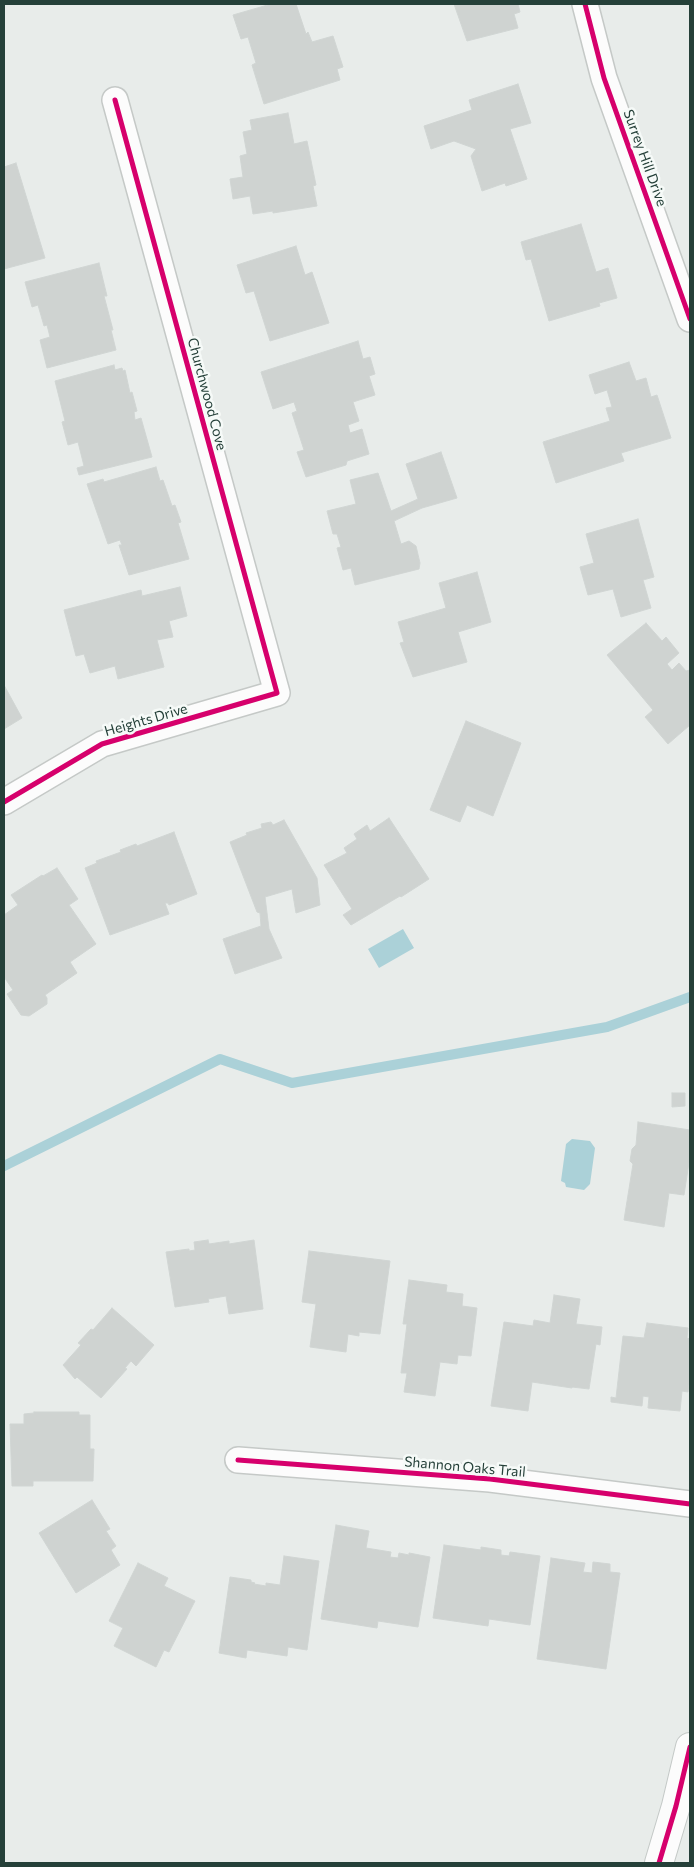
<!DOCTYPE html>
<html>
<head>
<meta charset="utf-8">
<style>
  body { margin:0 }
  #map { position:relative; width:694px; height:1867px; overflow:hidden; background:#e8ecea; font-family:Commissioner,sans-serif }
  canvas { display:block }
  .frame { position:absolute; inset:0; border:5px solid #254039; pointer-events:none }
</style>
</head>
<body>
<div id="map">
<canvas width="694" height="1867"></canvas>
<div class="frame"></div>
</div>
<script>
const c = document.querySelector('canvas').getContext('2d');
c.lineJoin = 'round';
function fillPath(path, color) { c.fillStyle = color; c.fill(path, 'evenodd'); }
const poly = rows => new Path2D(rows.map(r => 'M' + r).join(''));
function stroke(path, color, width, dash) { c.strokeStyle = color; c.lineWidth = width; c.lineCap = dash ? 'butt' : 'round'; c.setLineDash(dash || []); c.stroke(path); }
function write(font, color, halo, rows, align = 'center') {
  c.font = font + ' Commissioner,sans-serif'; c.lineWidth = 5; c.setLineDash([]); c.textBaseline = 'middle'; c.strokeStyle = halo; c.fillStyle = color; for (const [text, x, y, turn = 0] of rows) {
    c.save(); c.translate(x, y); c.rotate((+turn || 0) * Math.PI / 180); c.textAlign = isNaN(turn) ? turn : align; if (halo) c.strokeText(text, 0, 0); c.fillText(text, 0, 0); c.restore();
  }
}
fillPath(poly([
  [403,929,414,948,379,968,368,949],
  [572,1139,590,1141,595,1148,590,1184,584,1190,566,1187,565,1183,561,1181,566,1144]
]), '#abd1d8');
stroke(poly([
  [4,1166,220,1059,292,1083,607,1027,690,997]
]), '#abd1d8', 10);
const building = poly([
  [271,4,296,4,306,34,308,32,312,42,333,36,343,67,337,69,340,80,264,104,252,65,256,63,248,37,241,39,233,15,271,4],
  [454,4,518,4,520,12,514,14,518,28,467,41,454,4],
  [518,84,531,123,510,129,527,179,506,186,505,183,482,191,471,156,476,149,454,141,431,149,424,126,472,110,469,100,518,84],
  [288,113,294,144,307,141,316,185,313,186,317,206,273,213,273,211,253,214,250,196,233,199,230,179,243,177,240,156,247,154,243,132,252,130,250,120,288,113],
  [16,163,45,258,4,269,4,167,16,163],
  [581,224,596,272,608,268,617,298,599,303,600,306,549,321,531,259,526,260,521,242,581,224],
  [296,246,305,275,312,272,329,323,270,341,254,291,246,293,237,265,296,246],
  [99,263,107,296,104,296,113,330,111,330,116,350,47,368,40,340,50,337,47,325,44,326,38,305,32,307,25,282,99,263],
  [358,341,363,359,370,357,375,374,369,376,375,395,353,402,359,421,348,425,350,433,362,429,369,454,347,461,346,465,306,477,297,452,304,450,292,413,297,411,294,402,273,409,261,372,358,341],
  [629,362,636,381,646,378,651,397,657,395,671,438,621,453,624,461,556,483,543,442,610,421,606,408,612,407,607,390,595,394,589,375,629,362],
  [114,365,115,370,122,368,123,371,125,370,130,393,132,392,137,411,134,412,135,420,141,418,152,457,79,475,77,468,84,466,78,442,68,445,62,422,65,421,55,381,114,365],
  [441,452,457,498,422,508,394,521,401,544,409,541,416,546,420,563,419,569,355,585,351,568,343,570,337,548,341,547,337,534,333,534,327,511,356,504,350,480,378,473,391,511,418,499,406,464,441,452],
  [156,467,160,481,163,480,172,506,175,505,181,522,178,523,189,559,129,575,119,545,122,545,120,540,108,544,87,484,103,479,104,482,156,467],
  [638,519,654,577,643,580,651,608,621,617,613,589,588,595,580,567,594,563,586,534,638,519],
  [477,572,491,622,458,632,467,662,413,677,400,643,404,642,398,622,446,608,439,583,477,572],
  [180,587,187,616,169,621,173,637,157,640,164,667,118,679,115,666,90,673,84,654,76,656,64,610,141,590,142,596,180,587],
  [646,623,662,641,666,637,679,653,667,664,672,670,679,663,686,671,690,670,690,725,668,744,645,717,653,710,607,655,646,623],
  [4,685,22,718,4,729,4,685],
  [466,721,521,743,493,816,467,805,460,822,430,810,466,721],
  [389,818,429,879,401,897,400,896,351,925,343,915,352,909,324,865,347,853,344,848,357,839,354,834,367,825,370,831,389,818],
  [284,820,317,878,320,905,296,913,292,889,265,897,269,929,282,958,235,974,223,939,261,926,260,913,257,912,230,842,247,835,246,833,262,828,261,824,271,822,273,825,284,820],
  [174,832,197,894,169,905,168,903,165,903,169,914,110,935,85,868,97,863,96,861,121,852,120,850,136,844,137,846,174,832],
  [57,868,78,899,69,905,96,944,70,962,77,973,45,995,47,998,47,1004,29,1016,21,1015,7,994,13,990,4,977,4,915,18,905,11,895,42,875,43,876,57,868],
  [672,1093,685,1093,685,1106,672,1107,672,1093],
  [638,1122,690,1130,690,1156,684,1195,669,1193,664,1227,624,1220,633,1164,630,1161,632,1149,636,1145,638,1122],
  [208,1240,209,1244,229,1241,229,1244,254,1240,263,1309,229,1314,226,1296,208,1299,209,1302,175,1307,166,1252,189,1249,189,1251,195,1250,194,1242,208,1240],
  [309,1251,390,1261,380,1334,359,1332,359,1336,348,1334,346,1352,310,1347,316,1304,302,1302,309,1251],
  [409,1280,447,1285,446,1292,463,1294,462,1306,477,1308,471,1356,458,1355,457,1364,440,1362,435,1396,404,1392,407,1373,401,1373,407,1324,403,1324,409,1280],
  [554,1295,580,1299,576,1324,602,1327,600,1345,596,1344,589,1389,572,1387,572,1388,532,1382,528,1411,491,1406,504,1322,533,1326,534,1320,550,1323,554,1295],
  [112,1308,154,1345,136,1366,131,1361,125,1368,127,1369,101,1398,77,1377,75,1379,63,1365,81,1345,78,1343,91,1329,93,1330,112,1308],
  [647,1323,688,1328,687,1338,690,1339,690,1377,688,1392,682,1391,680,1411,648,1408,649,1397,643,1396,642,1406,611,1402,611,1397,616,1398,623,1336,644,1338,647,1323],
  [34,1412,79,1412,79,1415,90,1415,90,1449,94,1449,93,1481,33,1481,33,1486,12,1486,10,1424,24,1424,24,1414,34,1413,34,1412],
  [92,1500,110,1529,106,1531,116,1546,111,1550,120,1565,76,1593,39,1533,92,1500],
  [336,1525,369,1531,366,1548,391,1552,390,1557,398,1558,399,1553,409,1555,409,1553,430,1557,418,1627,378,1621,377,1628,321,1619,336,1525],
  [444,1545,481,1550,481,1547,501,1550,501,1555,509,1556,510,1552,540,1556,530,1625,489,1619,488,1626,433,1618,444,1545],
  [284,1556,319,1561,307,1650,288,1647,287,1656,247,1650,246,1658,219,1653,230,1577,251,1580,251,1582,255,1583,254,1584,266,1586,266,1583,280,1585,284,1556],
  [551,1558,585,1563,583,1572,592,1573,593,1562,610,1564,610,1572,620,1573,606,1669,537,1659,551,1558],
  [138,1563,168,1578,164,1586,195,1601,169,1652,164,1650,156,1667,114,1646,123,1628,109,1621,138,1563]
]);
fillPath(building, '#cfd3d1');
stroke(building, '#d0d5d3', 1);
const street = poly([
  [585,4,604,78,690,319],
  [4,802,102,744,277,693,115,100],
  [238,1460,490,1479,690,1504]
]);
const secondary = poly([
  [659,1863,676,1806,690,1747]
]);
stroke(street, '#c5c9c7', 28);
stroke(secondary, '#c4c9c7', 30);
stroke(street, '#fcfcfc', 25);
stroke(secondary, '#fcfcfc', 28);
stroke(poly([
  [585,4,604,78,690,319],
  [4,802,102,744,277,693,115,100],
  [238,1460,490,1479,690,1504],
  [659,1863,676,1806,690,1747]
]), '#d6006c', 5);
write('14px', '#254039', '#f6faf8', [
  ["Surrey Hill Drive",645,158,70],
  ["Churchwood Cove",207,394,75],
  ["Heights Drive",146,720,-16],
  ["Shannon Oaks Trail",465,1467,5]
]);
</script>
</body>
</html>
